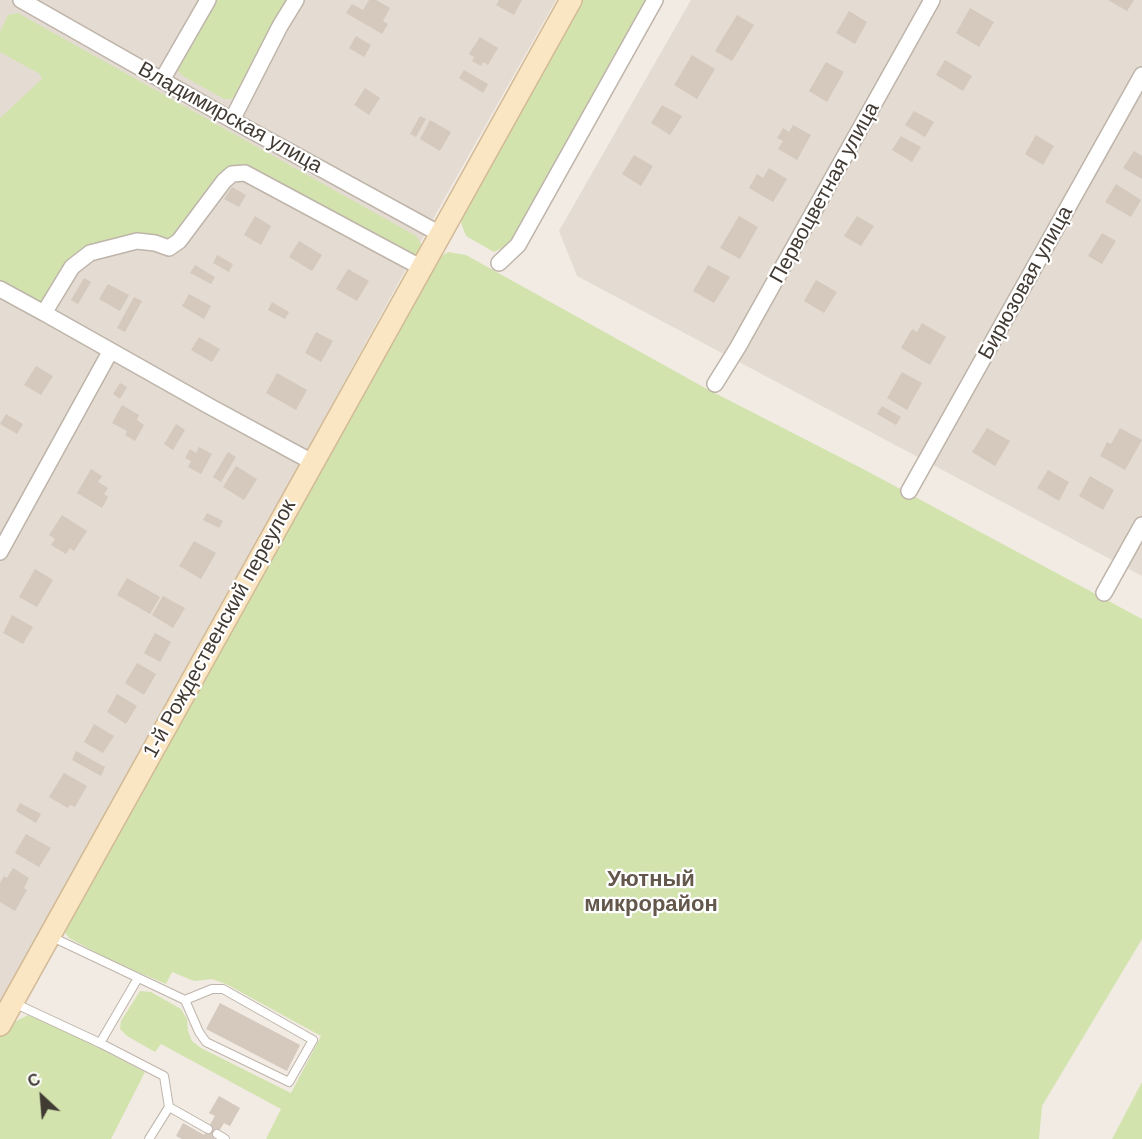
<!DOCTYPE html>
<html>
<head>
<meta charset="utf-8">
<style>
  body { margin:0 }
  #map { position:relative; width:1142px; height:1139px; overflow:hidden; background:#f1ebe3; font-family:Arial,sans-serif }
  canvas { display:block }
  .north { position:absolute; left:12px; top:1067px; width:60px; height:60px; -webkit-text-stroke:4px #fff; paint-order:stroke; rotate:334deg; font-size:16px; font-weight:700; line-height:24px; text-align:center; color:#423b34 }
  .north::after { content:''; display:block; margin:auto; width:21px; height:27px; background:#423b34; clip-path:polygon(50% 0,100% 100%,50% 72%,0 100%) }
</style>
</head>
<body>
<div id="map">
<canvas width="1142" height="1139"></canvas>
<div class="north">С</div>
</div>
<script>
const c = document.querySelector('canvas').getContext('2d');
c.lineJoin = 'round';
function fillPath(path, color) { c.fillStyle = color; c.fill(path, 'evenodd'); }
const poly = rows => new Path2D(rows.map(r => 'M' + r).join(''));
function stroke(path, color, width, dash) { c.strokeStyle = color; c.lineWidth = width; c.lineCap = dash ? 'butt' : 'round'; c.setLineDash(dash || []); c.stroke(path); }
function write(font, color, halo, rows, align = 'center') {
  c.font = font + ' Arial,sans-serif'; c.lineWidth = 4.5; c.setLineDash([]); c.textBaseline = 'middle'; c.strokeStyle = halo; c.fillStyle = color; for (const [text, x, y, turn = 0] of rows) {
    c.save(); c.translate(x, y); c.rotate((+turn || 0) * Math.PI / 180); c.textAlign = isNaN(turn) ? turn : align; if (halo) c.strokeText(text, 0, 0); c.fillText(text, 0, 0); c.restore();
  }
}
fillPath(poly([
  [0,0,556,0,443,201,115,802,0,1037],
  [691,0,1142,0,1142,576,577,276,559,231]
]), '#e4dcd2');
fillPath(poly([
  [217,0,287,0,241,91,233,99,224,99,183,76,177,70],
  [582,0,649,0,510,244,494,252,466,236,461,223,464,208],
  [18,13,402,228,416,236,422,245,422,253,415,256,406,253,271,178,249,168,232,166,220,174,179,233,169,242,85,253,43,304,0,281,0,118,42,79,40,74,0,52,0,32,8,15],
  [448,252,466,255,707,389,865,470,1142,619,1142,939,1042,1106,1039,1139,266,1139,281,1109,161,1044,155,1052,127,1036,120,1029,121,1021,140,991,151,992,181,1009,187,1019,188,1031,192,1041,201,1048,291,1093,321,1036,226,984,212,979,194,981,172,972,166,984,116,963,69,938,64,931,433,268,443,255],
  [28,1015,53,1024,145,1072,111,1139,0,1139,0,1037,7,1026],
  [1142,1082,1142,1139,1112,1139]
]), '#d3e3ae');
fillPath(poly([
  [369,0,376,0,390,8,383,21,388,24,382,34,346,13,352,4,363,10],
  [499,0,522,0,514,15,496,5],
  [1108,0,1134,0,1127,11],
  [970,8,994,22,979,47,956,33],
  [849,11,867,22,855,44,836,33],
  [737,15,754,25,732,61,715,51],
  [356,36,371,45,364,57,349,48],
  [480,37,498,48,488,65,483,62,481,66,472,61,474,57,469,54],
  [692,55,715,69,697,99,674,85],
  [945,60,972,76,963,91,936,75],
  [826,62,844,72,827,102,809,91],
  [464,70,488,84,483,93,459,78],
  [365,88,380,98,369,115,354,105],
  [662,105,682,116,670,135,651,123],
  [914,111,934,122,925,137,905,125],
  [420,116,426,119,416,137,410,134],
  [430,120,451,132,440,151,420,139],
  [793,125,811,135,797,160,778,149,783,141,777,138,783,128,789,132],
  [1036,135,1054,146,1043,165,1025,154],
  [901,136,921,147,912,162,892,150],
  [1134,151,1142,156,1142,179,1123,168],
  [634,155,653,166,641,186,622,174],
  [769,168,787,179,773,202,749,188,757,174,763,178],
  [1116,184,1141,200,1131,217,1105,202],
  [232,187,246,195,239,207,224,199],
  [255,216,271,226,261,245,244,235],
  [739,216,758,227,740,259,720,248],
  [857,216,874,226,861,246,844,236],
  [1102,233,1116,241,1102,264,1088,256],
  [299,241,322,255,312,271,289,257],
  [217,255,233,264,229,272,213,263],
  [195,265,215,277,211,284,190,273],
  [708,265,730,277,714,303,693,291],
  [348,269,369,281,357,301,336,289],
  [84,278,91,282,78,304,71,300],
  [816,280,837,292,824,313,804,301],
  [108,284,129,295,120,311,99,299],
  [189,294,211,306,204,319,182,306],
  [134,297,142,301,125,332,117,328],
  [272,302,289,312,285,319,268,310],
  [922,323,946,337,930,365,901,348,912,329,917,332],
  [316,332,333,341,321,362,305,353],
  [199,337,220,349,212,362,191,350],
  [36,366,53,376,41,395,24,385],
  [902,372,922,383,907,410,887,398],
  [277,373,307,390,296,410,266,393],
  [120,383,127,387,120,399,113,394],
  [122,405,139,415,137,420,144,425,135,441,125,435,127,431,112,423],
  [882,406,901,417,896,425,877,414],
  [6,414,23,424,17,434,0,424],
  [176,424,185,430,173,450,164,444],
  [987,428,1010,441,995,466,972,452],
  [1120,428,1142,440,1125,470,1100,456,1107,442,1111,444],
  [199,447,212,454,201,474,188,467,191,461,185,458,190,449,196,453],
  [228,452,236,457,221,482,213,477],
  [236,466,257,479,244,500,223,487],
  [91,469,102,476,98,482,108,488,104,494,108,497,102,508,77,493],
  [1048,470,1069,482,1059,501,1037,488],
  [1090,476,1114,490,1103,510,1079,496],
  [207,513,223,521,219,528,203,520],
  [62,515,87,531,74,551,70,548,66,554,51,545,55,539,49,535],
  [194,541,216,553,201,579,179,566],
  [35,569,53,580,37,607,19,597],
  [127,578,160,597,150,614,117,595],
  [163,596,185,608,173,628,152,615],
  [12,615,33,627,23,644,3,633],
  [155,633,171,642,160,662,144,653],
  [137,663,156,674,144,695,125,683],
  [117,694,137,706,126,724,107,712],
  [94,724,114,736,103,753,84,742],
  [76,751,105,767,101,776,72,760],
  [64,773,87,786,75,807,70,805,68,808,49,797],
  [20,803,41,814,36,823,16,811],
  [26,834,51,848,39,867,15,853],
  [13,868,29,878,24,888,27,890,15,911,0,902,0,883,4,876,7,878],
  [220,1003,300,1045,287,1071,206,1029],
  [219,1096,240,1108,230,1126,224,1123,214,1139,182,1139,176,1136,183,1123,204,1135,215,1116,209,1113]
]), '#d5c8bd');
const lane = poly([
  [52,937,185,1000,212,989,223,989,313,1040,289,1082,206,1042,199,1032,185,1000],
  [14,1003,100,1043,138,978],
  [100,1043,164,1076,169,1107],
  [217,1134,225,1139],
  [149,1139,169,1107,208,1129]
]);
const street = poly([
  [21,0,232,120,440,234],
  [162,80,208,0],
  [232,120,280,26,296,0],
  [499,263,518,245,655,0],
  [0,289,44,313,72,267,90,253,137,241,155,243,169,248,179,241,224,181,232,174,245,173,422,268],
  [44,313,209,406,314,463],
  [715,384,738,347,932,0],
  [909,491,1142,75],
  [0,552,110,352],
  [1104,593,1142,525]
]);
const secondary = poly([
  [0,1025,571,0]
]);
stroke(lane, '#beb4aa', 10);
stroke(street, '#beb4aa', 18);
stroke(secondary, '#d2ba97', 24);
stroke(lane, '#fff', 8);
stroke(street, '#fff', 15);
stroke(secondary, '#fbe6c3', 21);
write('21px', '#423b34', '#fff', [
  ["Владимирская улица",230,118,29],
  ["Первоцветная улица",825,193,-61],
  ["Бирюзовая улица",1026,283,-61],
  ["1-й Рождественский переулок",220,629,-61]
]);
write('bold 22px', '#64574c', '#fff', [
  ["Уютный",651,880],
  ["микрорайон",651,905]
]);
</script>
</body>
</html>
